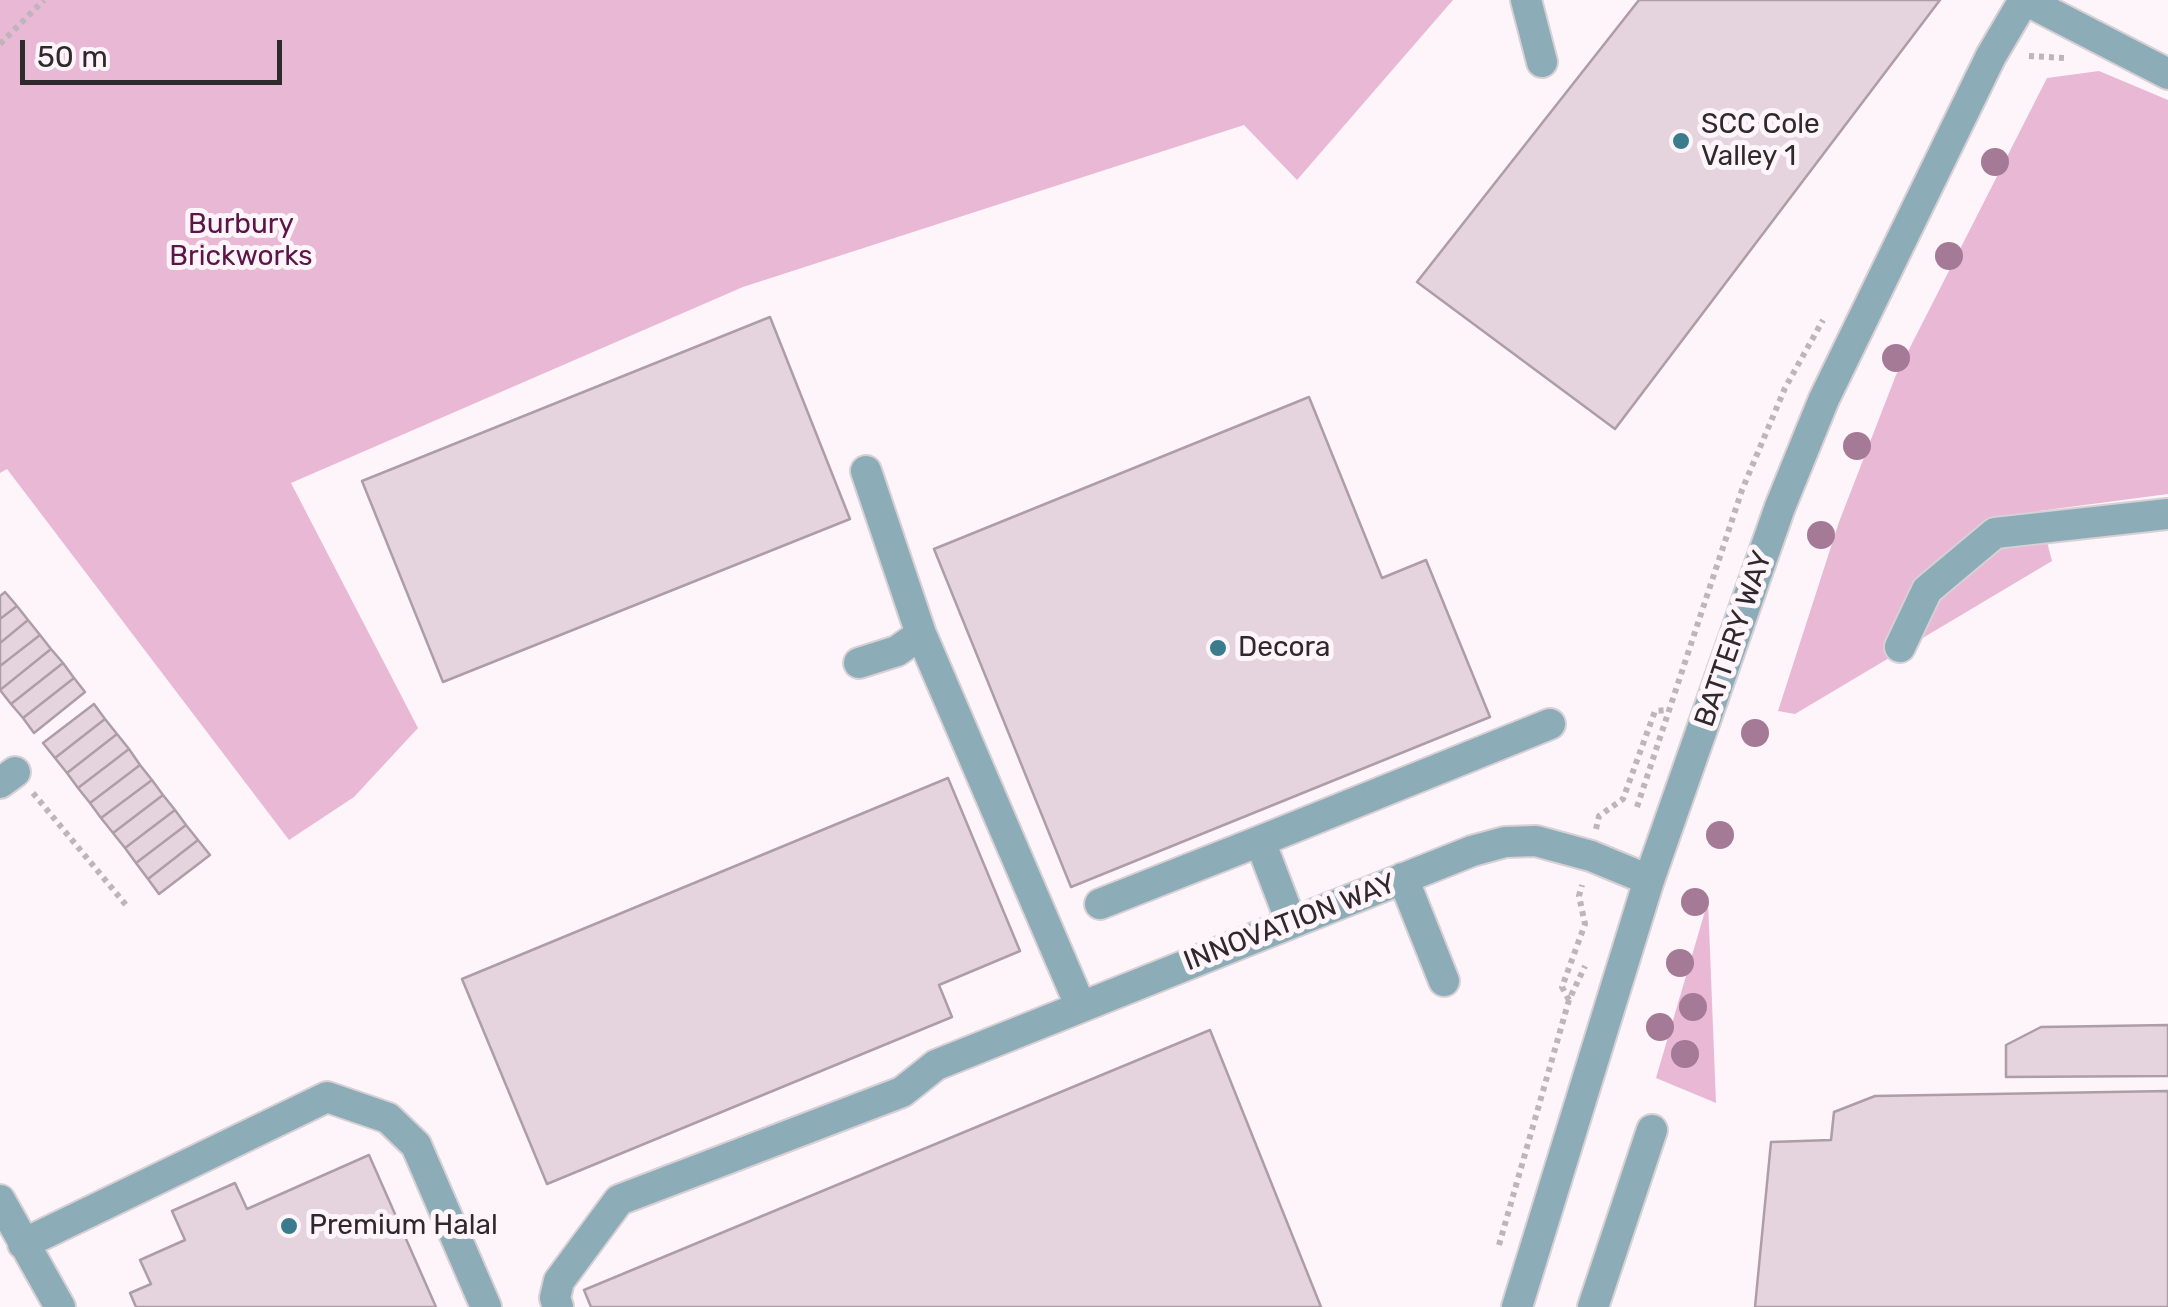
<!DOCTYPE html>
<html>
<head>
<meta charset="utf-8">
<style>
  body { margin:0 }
  #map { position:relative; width:2168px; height:1307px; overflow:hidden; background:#fdf5f9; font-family:Rubik,sans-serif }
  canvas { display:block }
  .scale { position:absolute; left:20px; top:40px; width:262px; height:45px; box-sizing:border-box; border:5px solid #2f282c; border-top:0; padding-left:12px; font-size:30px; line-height:35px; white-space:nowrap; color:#2f282c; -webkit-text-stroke:8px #fdf5f9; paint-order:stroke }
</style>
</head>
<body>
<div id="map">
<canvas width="2168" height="1307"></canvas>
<div class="scale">50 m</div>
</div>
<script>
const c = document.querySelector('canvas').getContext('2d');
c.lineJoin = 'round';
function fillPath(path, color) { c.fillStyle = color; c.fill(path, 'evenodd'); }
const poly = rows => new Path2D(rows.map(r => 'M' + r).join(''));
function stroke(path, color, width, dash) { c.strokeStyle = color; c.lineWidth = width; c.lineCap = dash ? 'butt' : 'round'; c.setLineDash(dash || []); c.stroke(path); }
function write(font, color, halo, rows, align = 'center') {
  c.font = font + ' Rubik,sans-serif'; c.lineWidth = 10; c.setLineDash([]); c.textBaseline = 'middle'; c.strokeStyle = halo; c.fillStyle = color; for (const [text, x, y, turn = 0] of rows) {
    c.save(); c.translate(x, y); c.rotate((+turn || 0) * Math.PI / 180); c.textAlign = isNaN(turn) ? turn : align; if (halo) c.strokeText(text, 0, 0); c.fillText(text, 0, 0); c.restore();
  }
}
fillPath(poly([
  [0,0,1453,0,1297,180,1244,125,743,287,291,483,418,728,354,797,289,840,7,469,0,473],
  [2099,71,2168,100,2168,494,2039,511,2052,561,1795,714,1778,711,1839,522,1896,375,2047,78],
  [1708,901,1716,1103,1656,1078]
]), '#e9b8d5');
const building = poly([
  [1639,0,1940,0,1615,429,1417,282,1639,0],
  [770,317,850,519,443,682,362,481,770,317],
  [1309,397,1382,578,1426,560,1490,717,1071,887,934,549,1309,397],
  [5,592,17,606,0,619,0,596,5,592],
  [17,606,28,620,0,643,0,619,17,606],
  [28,620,40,635,0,666,0,643,28,620],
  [40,635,51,649,0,690,0,666,40,635],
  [51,649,63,663,11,704,0,690,51,649],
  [63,663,74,678,23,718,11,704,63,663],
  [74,678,85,692,34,733,23,718,74,678],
  [94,704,105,719,55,758,43,743,94,704],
  [105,719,117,734,67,773,55,758,105,719],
  [117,734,129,749,78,788,67,773,117,734],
  [129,749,140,765,90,803,78,788,129,749],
  [140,765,152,780,101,818,90,803,140,765],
  [948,778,1020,951,939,985,952,1017,547,1184,462,979,948,778],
  [152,780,163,795,113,833,101,818,152,780],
  [163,795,175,810,125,848,113,833,163,795],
  [175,810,186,825,136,863,125,848,175,810],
  [186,825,198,840,148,879,136,863,186,825],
  [198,840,210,855,159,894,148,879,198,840],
  [2168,1025,2168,1076,2006,1077,2006,1045,2041,1027,2168,1025],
  [1210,1030,1321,1307,591,1307,584,1290,1210,1030],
  [2168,1091,2168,1307,1755,1307,1771,1142,1831,1140,1834,1112,1875,1096,2168,1091],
  [369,1155,436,1307,136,1307,130,1293,151,1284,140,1260,185,1240,172,1211,235,1183,247,1209,369,1155]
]);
fillPath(building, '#e5d3dd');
stroke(building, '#ae9da7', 2.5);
const minor = poly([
  [1526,0,1542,62],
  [2025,0,2168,74],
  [866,471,921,634],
  [1900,647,1927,590,1995,533,2168,514],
  [859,663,897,651,921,634,1080,1005],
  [0,783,15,772],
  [1403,878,1444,981],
  [1100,904,1260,841],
  [1291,922,1260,841,1550,724],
  [0,1200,60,1307],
  [23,1244,327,1097,388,1118,416,1145,486,1307],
  [558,1307,555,1298,559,1281,619,1200,902,1092,936,1065,1472,851,1505,842,1536,841,1591,856,1649,880],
  [1517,1307,1649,880,1780,507,1824,399,1991,56,2024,0],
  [1593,1307,1652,1130]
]);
stroke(minor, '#d8d0d4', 34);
stroke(poly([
  [0,44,44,0],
  [2029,56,2065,58],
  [33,793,126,905],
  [1637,807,1742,490,1785,388,1823,320],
  [1596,829,1599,816,1623,799,1655,711,1668,710],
  [1569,1000,1562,987,1585,924,1579,896,1582,885],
  [1499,1245,1569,1000,1585,966]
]), '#bcb5b9', 6, [5, 5]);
stroke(minor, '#8cadb8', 30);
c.fillStyle = '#a47a97';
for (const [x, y] of [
  [1995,162],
  [1949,256],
  [1896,358],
  [1857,446],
  [1821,535],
  [1755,733],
  [1720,835],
  [1695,902],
  [1680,963],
  [1693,1007],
  [1660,1027],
  [1685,1054]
]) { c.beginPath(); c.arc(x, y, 14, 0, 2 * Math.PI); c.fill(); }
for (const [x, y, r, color] of [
  [1681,141,10,"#3a7c8e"],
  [1218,648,10,"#3a7c8e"],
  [289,1226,10,"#3a7c8e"]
]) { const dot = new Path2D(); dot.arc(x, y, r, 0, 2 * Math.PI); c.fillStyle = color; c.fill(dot); stroke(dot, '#fdf5f9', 4); }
write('28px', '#2f282c', '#fdf5f9', [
  ["SCC Cole",1701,125],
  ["Valley 1",1701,157],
  ["Decora",1238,648],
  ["Premium Halal",309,1226]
], 'left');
write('28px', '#5c1547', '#fdf5f9', [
  ["Burbury",241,225],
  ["Brickworks",241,257]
]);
write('28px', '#2f282c', '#fdf5f9', [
  ["BATTERY WAY",1734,639,-71],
  ["INNOVATION WAY",1290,923,-21]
]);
</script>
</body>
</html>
